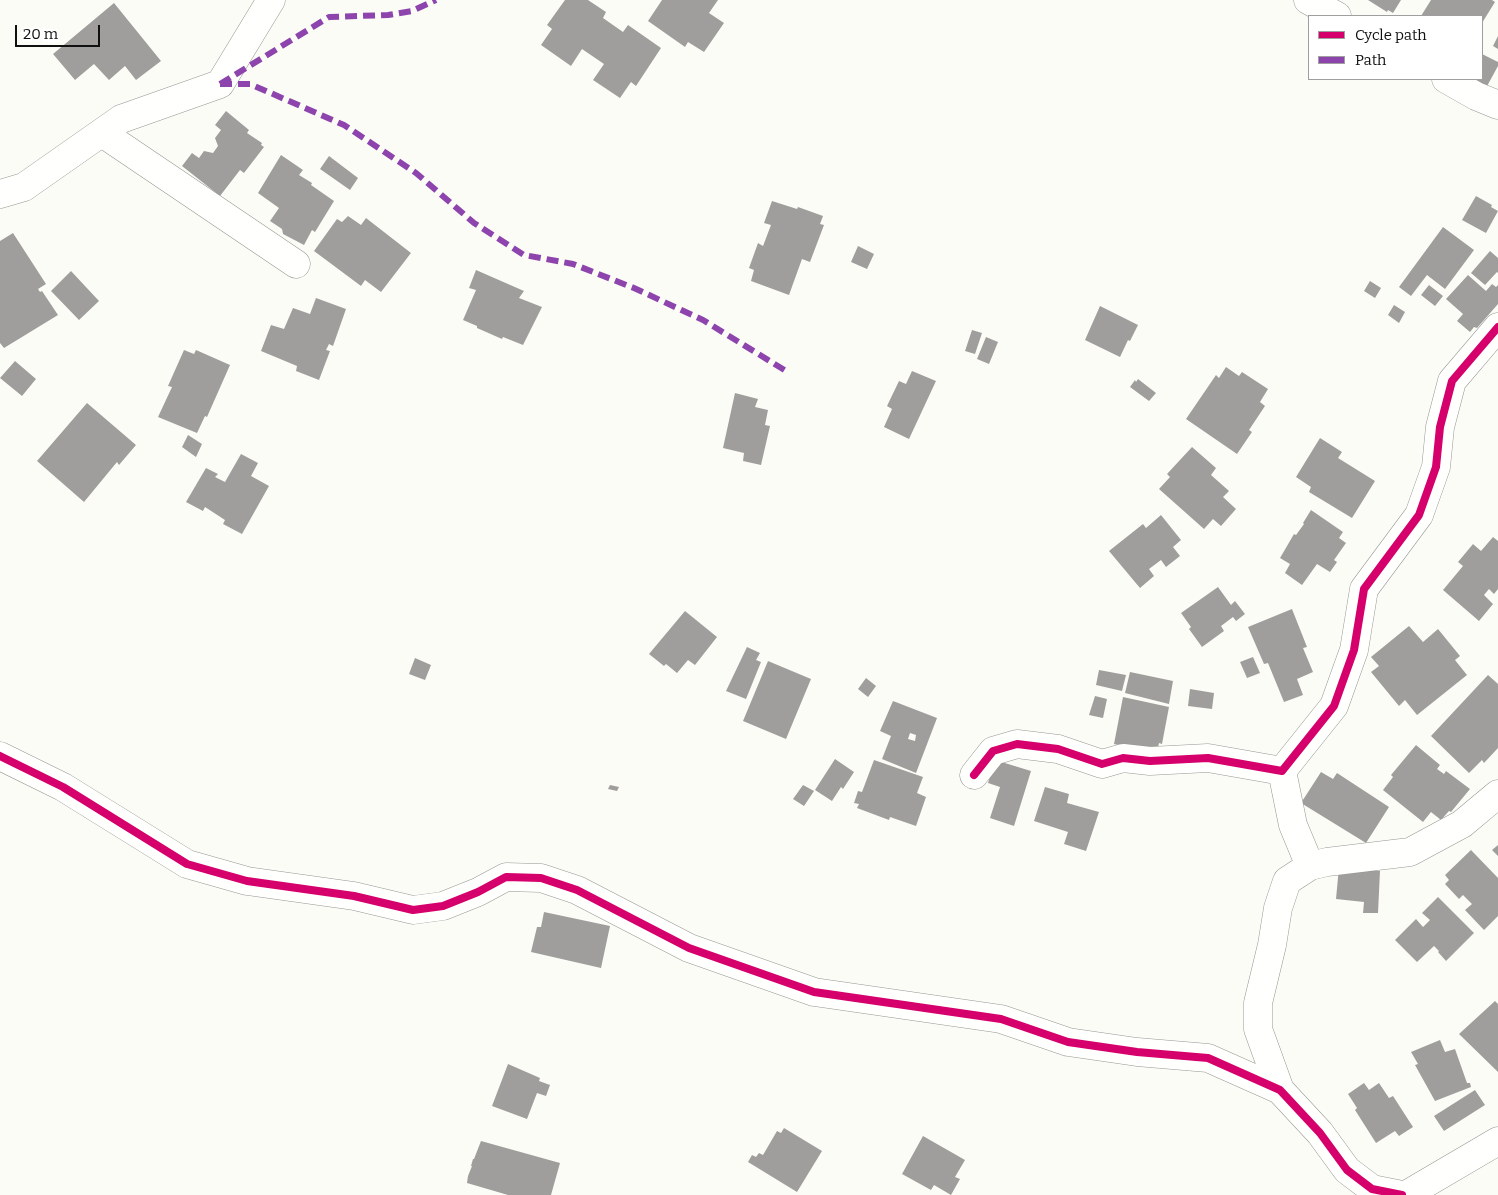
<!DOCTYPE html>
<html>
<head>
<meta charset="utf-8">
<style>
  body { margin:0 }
  #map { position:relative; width:1498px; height:1195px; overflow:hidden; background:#fcfcf7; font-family:Bitter,serif }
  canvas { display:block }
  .legend { position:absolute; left:1308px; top:15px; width:175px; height:65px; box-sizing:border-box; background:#fff; border:1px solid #9f9f9f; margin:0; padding:6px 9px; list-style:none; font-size:15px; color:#101010 }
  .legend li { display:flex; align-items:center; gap:10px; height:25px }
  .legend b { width:25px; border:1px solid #9f9f9f }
  .scale { position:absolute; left:15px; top:25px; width:85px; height:22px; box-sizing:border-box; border:2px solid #101010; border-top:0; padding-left:6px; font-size:15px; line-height:18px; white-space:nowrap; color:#101010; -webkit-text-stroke:4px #fff; paint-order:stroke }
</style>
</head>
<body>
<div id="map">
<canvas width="1498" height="1195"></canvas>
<ul class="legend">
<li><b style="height:6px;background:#d6006c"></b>Cycle path</li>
<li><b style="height:6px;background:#8e44ad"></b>Path</li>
</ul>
<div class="scale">20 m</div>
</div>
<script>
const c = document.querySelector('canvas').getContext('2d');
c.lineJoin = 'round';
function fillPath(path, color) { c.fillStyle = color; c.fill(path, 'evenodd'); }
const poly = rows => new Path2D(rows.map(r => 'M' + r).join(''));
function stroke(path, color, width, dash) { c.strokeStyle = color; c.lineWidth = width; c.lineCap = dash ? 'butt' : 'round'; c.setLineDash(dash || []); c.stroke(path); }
fillPath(poly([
  [565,0,588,0,606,12,603,18,623,32,628,25,661,48,636,86,631,82,620,98,593,80,604,64,582,49,571,66,541,45,552,29,547,25],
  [662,0,718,0,709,13,724,23,704,52,688,42,685,47,648,21],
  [1368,0,1401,0,1393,13,1388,10,1387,12],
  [1431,0,1492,0,1495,2,1482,23,1482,16,1421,16],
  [114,3,161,61,136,80,125,66,109,80,94,64,75,80,53,54],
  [1498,36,1498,49,1493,46],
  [1482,54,1498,62,1498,66,1486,88,1468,79,1482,79],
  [226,111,249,130,247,133,262,143,261,145,264,147,244,173,240,170,220,196,182,166,192,153,199,158,204,151,213,153,218,146,215,138,221,130,215,125],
  [281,155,303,170,299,175,312,183,311,185,334,201,315,232,312,230,304,245,283,234,282,229,270,221,279,208,258,193],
  [329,156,358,178,350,190,320,169],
  [1476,196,1492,205,1491,207,1498,211,1486,233,1462,220],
  [772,201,797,209,798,207,823,216,820,224,824,225,810,262,802,259,789,295,751,281,754,270,749,268,758,243,763,246,771,225,764,223],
  [348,216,361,225,366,218,411,253,381,292,365,280,361,286,314,251,337,219,342,222],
  [1443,227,1474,250,1445,289,1427,275,1411,296,1399,287],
  [13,233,46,284,38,289,40,292,42,291,58,315,4,348,0,343,0,241],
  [858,246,874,254,867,269,851,262],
  [1490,251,1498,258,1498,273,1497,272,1485,285,1471,273],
  [476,270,524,291,519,298,542,307,523,345,503,337,502,339,477,328,477,326,463,320,476,290,469,288],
  [71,271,99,301,79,320,51,291],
  [1468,275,1486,291,1492,284,1496,287,1498,285,1498,304,1477,328,1474,327,1470,332,1457,321,1463,314,1446,299],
  [1370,281,1381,288,1375,298,1364,291],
  [1429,285,1443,296,1435,306,1421,295],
  [316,298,346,309,333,346,329,344,326,350,330,351,319,380,296,371,297,366,261,351,271,325,284,329,293,308,310,314],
  [1394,305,1405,312,1399,323,1388,315],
  [1100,306,1138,325,1130,341,1128,340,1120,357,1085,340],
  [972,330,982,333,975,354,965,351],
  [986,337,998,342,989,364,977,359],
  [184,350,194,354,196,350,230,365,207,417,205,416,197,433,158,417,172,387,168,386],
  [15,361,36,379,22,396,0,378],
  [1226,367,1239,376,1242,372,1268,389,1260,402,1265,406,1249,430,1252,432,1237,454,1186,419,1216,375,1219,378],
  [912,371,936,381,909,439,884,427,892,409,887,406,899,381,906,384],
  [1138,379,1156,393,1149,401,1130,387,1135,380,1136,382],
  [735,393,758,399,755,407,768,410,765,425,770,426,761,465,743,461,744,453,723,448],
  [87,403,136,445,119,465,117,462,84,502,37,461],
  [188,435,202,444,196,457,182,447],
  [1320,438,1342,452,1338,458,1375,481,1352,518,1309,492,1311,487,1296,477],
  [1192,447,1216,468,1211,475,1229,491,1223,497,1236,509,1221,526,1213,519,1204,529,1159,489,1170,477,1167,474],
  [241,454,258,463,251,476,269,486,242,534,223,524,225,520,205,507,203,511,186,502,206,468,218,474,215,477,225,482],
  [1311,510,1343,532,1339,538,1346,543,1334,560,1337,562,1330,572,1317,564,1302,585,1285,573,1290,564,1280,558,1294,534,1296,535,1304,524,1303,523],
  [1161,515,1181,540,1173,547,1180,556,1166,567,1161,560,1149,569,1154,576,1140,588,1109,551,1143,524,1146,528],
  [1493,537,1498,541,1498,589,1494,594,1489,589,1484,595,1493,604,1479,621,1443,590,1463,566,1458,562,1473,544,1481,551],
  [1218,587,1231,605,1235,601,1245,614,1236,621,1233,617,1221,626,1224,631,1202,647,1189,629,1191,627,1181,613],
  [1292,609,1307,647,1303,648,1313,672,1297,679,1303,695,1284,702,1268,663,1264,664,1248,627],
  [685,611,717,637,695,665,688,660,677,673,666,664,664,666,649,654],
  [1409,626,1423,642,1438,629,1460,656,1455,660,1467,675,1417,715,1405,700,1399,706,1371,672,1379,666,1371,657],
  [747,647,760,653,756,660,761,662,746,699,726,691],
  [1253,657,1260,673,1247,678,1240,662],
  [415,658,431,665,425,680,409,674],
  [768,661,811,679,786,739,743,721],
  [1099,670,1126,675,1122,691,1096,685],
  [1130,672,1173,681,1169,704,1125,693],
  [1488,675,1498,684,1498,748,1484,763,1482,760,1469,773,1431,736],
  [866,678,876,686,868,697,858,689],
  [1190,689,1214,693,1212,709,1188,706],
  [1095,696,1107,699,1103,718,1089,715],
  [1123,697,1169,707,1162,744,1159,743,1157,753,1114,744],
  [893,701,937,718,916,773,882,759,891,736,880,731],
  [910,733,916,735,915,741,908,739],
  [1416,745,1440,765,1437,769,1444,774,1446,771,1470,789,1451,812,1449,811,1441,820,1431,812,1423,822,1383,790,1393,777,1391,775],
  [835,759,854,772,843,789,841,787,832,801,815,790],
  [874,760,923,777,917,793,926,797,916,826,890,817,889,820,857,808,859,804,854,803,858,791,862,792],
  [995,760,1031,771,1014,826,990,818,1000,787,988,783],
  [1321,772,1333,779,1337,773,1389,807,1366,843,1301,803],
  [610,785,619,787,617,791,608,789],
  [803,785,814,791,804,806,793,799],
  [1045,787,1069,794,1067,803,1099,812,1086,851,1064,844,1068,832,1034,821],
  [1498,845,1498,856,1492,850],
  [1471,850,1498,878,1498,916,1484,930,1465,910,1472,904,1463,895,1459,899,1445,884,1449,880,1445,875],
  [1339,867,1380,871,1378,913,1363,913,1364,902,1336,899],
  [1438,897,1474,933,1446,961,1438,952,1439,951,1434,946,1417,962,1395,940,1416,919,1423,927,1430,920,1422,913],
  [544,912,610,926,601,968,531,952,537,927,541,927],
  [1495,1001,1498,1004,1498,1072,1459,1034],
  [1440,1040,1445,1052,1455,1049,1467,1083,1470,1083,1471,1087,1435,1101,1415,1065,1418,1064,1411,1052],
  [508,1064,540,1078,539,1081,550,1085,546,1096,537,1093,527,1119,492,1106],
  [1364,1083,1369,1090,1379,1083,1389,1098,1393,1096,1413,1127,1399,1136,1395,1131,1376,1143,1355,1110,1357,1108,1348,1094],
  [1475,1090,1485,1105,1444,1131,1434,1116],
  [784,1128,822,1151,797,1192,748,1162,752,1155,756,1157,759,1153,763,1155,777,1131,781,1133],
  [923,1136,965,1160,955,1177,960,1179,951,1195,934,1185,931,1190,902,1174],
  [481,1141,560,1163,551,1195,508,1195,467,1183,468,1176,472,1166,471,1166,473,1159,474,1159]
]), '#a09e9c');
const street = poly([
  [1308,0,1337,16],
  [1446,79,1476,96,1498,105],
  [102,133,296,264],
  [0,194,24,187,121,119,220,84,271,0],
  [0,756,63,787,187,864,247,881,354,896,413,910,443,906,478,892,506,877,541,878,577,890,689,948,814,992,1001,1019,1068,1042,1137,1052,1208,1058,1280,1090,1320,1133,1347,1170,1372,1189,1402,1195],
  [1282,771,1293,825,1310,866,1327,862,1410,852,1462,824,1498,794],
  [974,775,993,751,1017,744,1058,749,1102,764,1123,758,1150,761,1208,758,1282,771,1334,706,1354,650,1364,589,1419,515,1436,467,1440,427,1452,381,1498,327],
  [1280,1090,1258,1029,1258,1003,1272,945,1278,908,1287,881,1310,866],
  [1406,1195,1498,1141]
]);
stroke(street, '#969694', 29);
stroke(street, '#fffffe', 28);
stroke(poly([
  [220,84,250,84,344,125,416,173,474,223,524,255,573,264,634,288,703,320,786,371],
  [220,84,329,17,388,15,412,11,436,0]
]), '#8e44ad', 6, [12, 6]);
stroke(poly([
  [0,756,63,787,187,864,247,881,354,896,413,910,443,906,478,892,506,877,541,878,577,890,689,948,814,992,1001,1019,1068,1042,1137,1052,1208,1058,1280,1090,1320,1133,1347,1170,1372,1189,1402,1195],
  [974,775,993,751,1017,744,1058,749,1102,764,1123,758,1150,761,1208,758,1282,771,1334,706,1354,650,1364,589,1419,515,1436,467,1440,427,1452,381,1498,327]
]), '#d6006c', 8);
</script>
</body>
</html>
